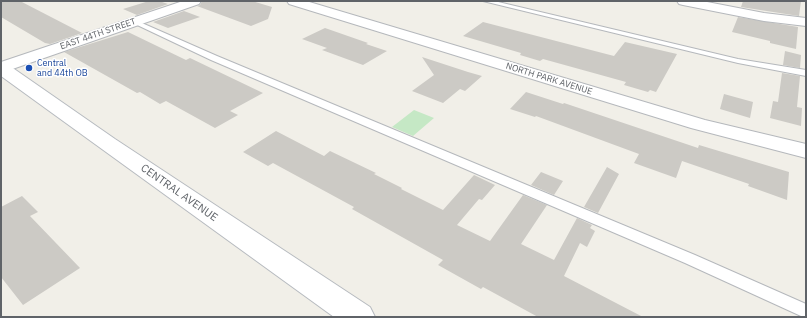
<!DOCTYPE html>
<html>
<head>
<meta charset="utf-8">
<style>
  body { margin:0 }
  #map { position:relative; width:807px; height:318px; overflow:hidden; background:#f1efe8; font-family:"IBM Plex Sans",sans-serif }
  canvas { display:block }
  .frame { position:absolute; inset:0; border:2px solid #5f6368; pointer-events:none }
</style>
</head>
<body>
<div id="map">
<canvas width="807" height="318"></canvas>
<div class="frame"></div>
</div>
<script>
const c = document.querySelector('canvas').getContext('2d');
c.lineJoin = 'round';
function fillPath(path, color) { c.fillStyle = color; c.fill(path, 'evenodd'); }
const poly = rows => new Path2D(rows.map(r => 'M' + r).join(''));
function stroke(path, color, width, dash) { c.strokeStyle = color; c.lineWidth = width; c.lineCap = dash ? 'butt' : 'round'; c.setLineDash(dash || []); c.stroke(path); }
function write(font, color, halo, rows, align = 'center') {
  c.font = font + ' "IBM Plex Sans",sans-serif'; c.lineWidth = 3; c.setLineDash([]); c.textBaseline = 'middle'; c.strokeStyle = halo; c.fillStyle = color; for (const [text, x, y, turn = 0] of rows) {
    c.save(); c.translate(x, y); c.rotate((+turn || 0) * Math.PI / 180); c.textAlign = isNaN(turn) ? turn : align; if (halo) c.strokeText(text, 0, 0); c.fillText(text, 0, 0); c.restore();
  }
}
fillPath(poly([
  [414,110,434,118,413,136,392,127]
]), '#c5e8c5');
fillPath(poly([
  [1,1,20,1,82,33,50,44,45,43,1,17],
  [149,1,159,1,168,4,137,15,123,9],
  [202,1,252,1,272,7,268,19,251,26,197,6,200,5],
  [743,1,801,1,799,16,741,7],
  [184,11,200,17,168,28,153,22],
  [738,17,798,27,796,49,770,43,770,41,732,32],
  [483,22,614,56,625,42,677,54,656,92,650,90,648,92,624,85,626,82,543,59,540,61,520,55,521,53,463,36],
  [325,28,368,43,366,44,387,51,363,65,322,50,327,48,302,39],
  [128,32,186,60,190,58,263,93,230,111,238,115,215,128,166,101,160,104,140,92,137,93,64,52],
  [785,51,801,55,800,68,783,65],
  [422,57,468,72,482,76,465,91,460,89,443,103,412,91,434,75],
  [782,73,800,76,797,107,802,108,801,126,770,118,773,101,778,102],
  [526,92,563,104,564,103,698,148,699,145,789,172,787,200,748,186,749,184,682,161,676,178,634,163,639,154,536,116,535,117,510,109],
  [724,94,753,102,750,118,720,109],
  [276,131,324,156,330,151,376,173,374,174,402,188,401,189,443,210,474,175,495,185,482,200,479,199,457,225,490,241,523,195,547,205,521,244,554,260,577,218,592,225,590,228,595,231,587,247,580,243,564,276,643,317,538,317,483,287,481,289,438,265,443,260,352,209,354,207,273,163,268,166,243,152],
  [607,167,619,174,598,213,584,207],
  [541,172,563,181,554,195,531,185],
  [22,196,38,212,30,216,80,268,23,305,1,277,1,207]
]), '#cccac5');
const lane = poly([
  [483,1,494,1,738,59,806,70,806,76,738,63,483,1],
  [135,20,217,56,695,255,806,304,806,317,801,316,685,263,211,60,133,23,132,22,135,20]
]);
const street = poly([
  [183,1,201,1,199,4,1,73,1,62,183,1],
  [287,1,306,1,705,120,806,144,806,158,691,128,289,4,287,1],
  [677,1,702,1,764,13,806,18,806,26,764,21,683,5,679,4,677,1]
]);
const secondary = poly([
  [1,63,7,64,115,139,370,307,375,317,334,317,1,76,1,63]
]);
stroke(lane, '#b5b8bc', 2);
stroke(street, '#b5b8bc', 2);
stroke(secondary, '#b6babf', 2);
fillPath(lane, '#fff');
fillPath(street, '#fff');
fillPath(secondary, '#fff');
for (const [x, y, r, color] of [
  [29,68,4,"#1a4fb4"]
]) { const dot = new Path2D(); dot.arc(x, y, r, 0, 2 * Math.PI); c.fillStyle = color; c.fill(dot); stroke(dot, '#fff', 1.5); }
write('9px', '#5f6368', '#fff', [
  ["EAST 44TH STREET",98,34,-19],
  ["NORTH PARK AVENUE",549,79,17]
]);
write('9px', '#164399', '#fff', [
  ["Central",37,63],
  ["and 44th OB",37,73]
], 'left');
write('11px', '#5f6368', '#fff', [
  ["CENTRAL AVENUE",179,193,35]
]);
</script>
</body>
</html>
